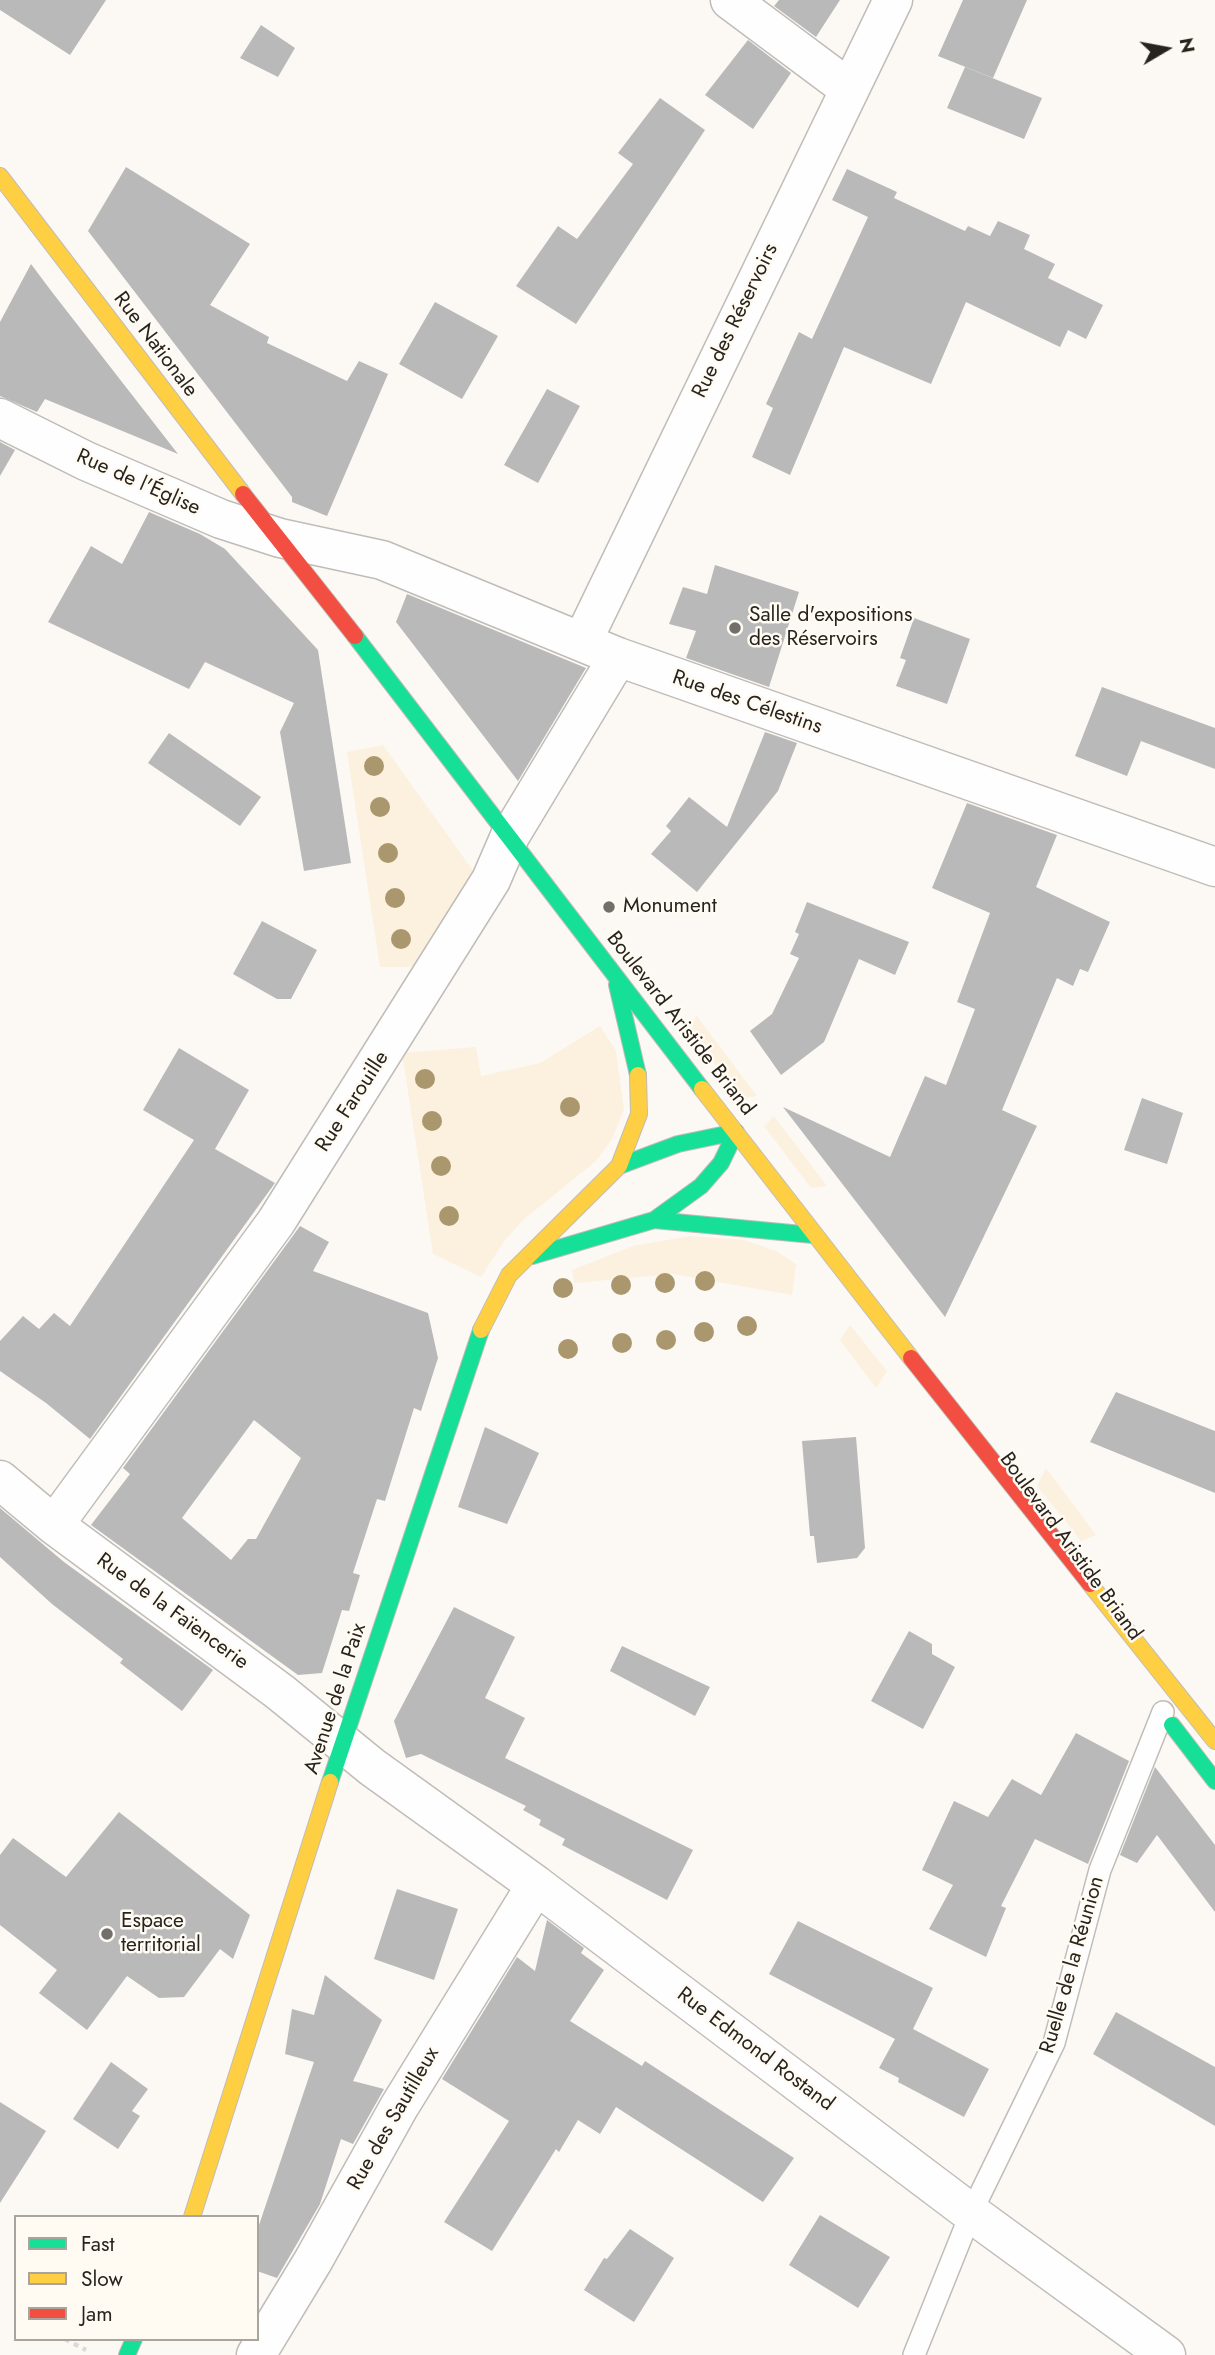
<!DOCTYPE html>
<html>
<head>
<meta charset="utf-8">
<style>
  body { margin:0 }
  #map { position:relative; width:1215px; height:2355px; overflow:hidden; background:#fcf9f5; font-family:Jost,sans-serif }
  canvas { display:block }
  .legend { position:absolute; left:14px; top:2215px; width:245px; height:126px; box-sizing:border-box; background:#fffaf2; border:2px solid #a9a49e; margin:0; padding:9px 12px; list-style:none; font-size:21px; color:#27241f }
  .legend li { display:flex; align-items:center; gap:14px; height:35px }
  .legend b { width:35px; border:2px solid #a9a49e }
  .north { position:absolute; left:1131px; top:14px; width:70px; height:70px; -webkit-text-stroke:5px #fffaf2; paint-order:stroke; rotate:80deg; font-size:19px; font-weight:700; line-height:28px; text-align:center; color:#27241f }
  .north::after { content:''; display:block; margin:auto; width:24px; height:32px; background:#27241f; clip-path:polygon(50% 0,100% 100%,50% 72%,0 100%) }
</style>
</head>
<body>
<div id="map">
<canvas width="1215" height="2355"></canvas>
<ul class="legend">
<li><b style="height:9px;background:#16e098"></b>Fast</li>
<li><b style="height:9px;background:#ffcf43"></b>Slow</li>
<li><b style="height:9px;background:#f24e42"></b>Jam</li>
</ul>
<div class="north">N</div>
</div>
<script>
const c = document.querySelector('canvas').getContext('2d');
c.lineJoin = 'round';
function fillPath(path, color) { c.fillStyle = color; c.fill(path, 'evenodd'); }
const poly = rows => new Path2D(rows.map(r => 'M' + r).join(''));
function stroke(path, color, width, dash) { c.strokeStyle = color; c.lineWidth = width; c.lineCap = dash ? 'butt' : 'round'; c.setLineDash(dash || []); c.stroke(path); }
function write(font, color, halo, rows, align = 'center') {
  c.font = font + ' Jost,sans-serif'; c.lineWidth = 5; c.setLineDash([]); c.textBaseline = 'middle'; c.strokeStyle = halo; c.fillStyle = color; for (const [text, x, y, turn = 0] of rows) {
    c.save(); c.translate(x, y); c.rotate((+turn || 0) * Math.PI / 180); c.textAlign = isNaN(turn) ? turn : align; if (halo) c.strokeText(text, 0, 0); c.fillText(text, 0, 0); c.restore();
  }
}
fillPath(poly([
  [383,745,479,879,420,967,380,967,347,752],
  [696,1015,757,1096,741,1099,691,1032],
  [600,1026,616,1051,624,1110,612,1139,596,1161,523,1220,505,1240,481,1277,433,1254,402,1053,476,1047,481,1076,540,1063],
  [774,1116,827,1186,811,1188,764,1126],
  [690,1236,744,1240,776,1251,796,1264,792,1295,673,1274,574,1283,572,1270,633,1246],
  [850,1325,887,1371,876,1388,840,1340],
  [1046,1468,1096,1535,1081,1541,1037,1486]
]), '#fcf0de');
fillPath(poly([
  [0,0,106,0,70,55,0,10],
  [779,0,840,0,816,37,774,6],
  [963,0,1027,0,993,78,938,56],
  [261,25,295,48,278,77,240,58],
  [748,40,791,73,753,129,705,95],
  [965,67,1042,98,1024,139,947,108],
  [660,98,705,130,576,324,516,286,558,226,577,239,633,164,618,153],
  [126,167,250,244,210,305,269,337,267,343,347,381,359,361,388,374,327,516,292,502,292,497,88,231],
  [847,169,897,192,894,198,965,231,968,226,990,236,998,221,1030,235,1024,249,1055,264,1048,278,1103,305,1086,339,1068,330,1060,347,966,302,931,384,844,347,790,475,752,457,773,408,766,404,799,332,812,339,868,217,832,200],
  [31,264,52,292,178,454,45,399,37,412,0,396,0,322],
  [435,302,498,336,462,399,399,364],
  [547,389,580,406,538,483,504,465],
  [0,442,15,450,0,476],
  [149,512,200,534,225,549,318,650,351,863,304,871,280,732,294,703,205,662,189,689,48,622,91,546,122,564],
  [715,565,799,592,769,687,686,658,696,631,669,624,683,587,707,594],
  [407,594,586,668,518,781,396,622],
  [914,618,970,639,947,704,896,686,906,660,900,658],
  [1102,687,1215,728,1215,769,1141,741,1127,776,1075,756],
  [765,732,797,743,778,791,697,892,651,854,671,831,666,826,689,797,727,827],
  [169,733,261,797,240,826,148,763],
  [967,803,1057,835,1036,887,1110,922,1088,972,1080,969,1073,986,1057,978,1002,1110,1037,1126,945,1317,783,1107,890,1157,925,1076,946,1085,975,1009,957,1002,990,913,932,888],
  [807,902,909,942,895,975,859,959,824,1042,781,1075,750,1031,772,1014,799,958,790,954,799,934,795,932],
  [262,921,317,950,291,999,277,999,233,974],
  [179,1048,249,1090,215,1149,275,1183,90,1439,46,1403,0,1371,0,1341,23,1316,39,1329,54,1313,70,1326,194,1140,143,1110],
  [1142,1098,1183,1113,1167,1164,1124,1150],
  [300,1226,329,1242,313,1271,428,1313,438,1358,421,1411,414,1408,385,1501,377,1499,353,1573,360,1575,349,1611,342,1610,322,1673,298,1675,91,1525,130,1474,123,1468],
  [254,1420,301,1458,256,1539,248,1539,231,1560,182,1518],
  [1116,1392,1215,1431,1215,1493,1090,1442],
  [485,1427,539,1453,507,1524,458,1507],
  [856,1437,865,1548,857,1558,817,1563,814,1536,810,1536,802,1441],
  [0,1508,64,1562,213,1670,182,1711,120,1663,123,1659,52,1604,0,1557],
  [454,1607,515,1637,485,1698,525,1718,505,1758,693,1850,667,1900,562,1845,565,1839,539,1825,541,1820,523,1810,526,1806,421,1754,406,1758,394,1721],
  [909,1631,932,1644,932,1654,955,1667,923,1729,871,1701],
  [622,1646,710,1687,695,1716,610,1671],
  [1076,1733,1129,1761,1088,1864,1035,1839,1001,1906,1006,1908,986,1957,929,1929,953,1885,922,1870,954,1801,988,1817,1012,1779,1041,1795],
  [1155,1767,1215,1845,1215,1912,1157,1835,1137,1863,1120,1855],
  [119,1812,250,1915,233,1959,220,1949,184,1997,159,1998,127,1976,87,2030,39,1993,57,1970,0,1925,0,1855,13,1838,66,1877],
  [397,1889,458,1909,434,1980,374,1959],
  [547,1920,584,1948,581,1953,604,1970,570,2021,642,2066,645,2061,794,2158,763,2202,616,2107,600,2134,578,2120,559,2152,556,2149,492,2251,444,2222,509,2121,442,2079,517,1957,535,1971],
  [798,1921,933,1988,913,2029,989,2069,964,2117,898,2082,899,2078,879,2068,895,2039,769,1974],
  [325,1975,382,2020,353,2081,384,2089,353,2144,341,2139,320,2204,277,2278,257,2271,257,2231,314,2062,285,2054,292,2009,314,2015],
  [1116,2012,1215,2067,1215,2126,1093,2054],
  [111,2062,148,2089,132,2111,140,2116,118,2149,73,2119],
  [0,2102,46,2131,0,2203],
  [820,2215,890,2257,858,2308,789,2265],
  [630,2229,674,2258,634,2322,584,2290,604,2258,607,2259]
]), '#b9b9ba');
const lane = poly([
  [914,2355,971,2213,1054,2043,1100,1870,1163,1712]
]);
const street = poly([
  [730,0,848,88],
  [0,418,86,461,221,519,280,538,382,560,618,657,1215,867],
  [582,642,893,0],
  [0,1480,54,1525,280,1692,372,1767,536,1885,971,2213,1166,2355],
  [54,1525,276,1222,491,880,510,836,618,657],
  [256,2355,313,2261,399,2107,536,1885]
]);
const fast = poly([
  [355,636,702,1089],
  [617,985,638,1075],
  [619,1166,678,1144,736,1132],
  [654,1220,813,1235],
  [532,1256,654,1220,701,1186,721,1163,736,1132],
  [1172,1725,1215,1781],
  [330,1782,481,1330],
  [127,2355,134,2339]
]);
const slow = poly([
  [0,176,243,494],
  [702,1089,911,1358],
  [481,1330,509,1275,619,1166,639,1114,638,1075],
  [1090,1584,1215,1741],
  [192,2217,330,1782]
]);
const jam = poly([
  [243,494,355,636],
  [911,1358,1090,1584]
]);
stroke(lane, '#c0bcb8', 24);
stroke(street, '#c0bcb8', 41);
stroke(fast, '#c0bcb8', 18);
stroke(slow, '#c0bcb8', 18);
stroke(jam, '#c0bcb8', 18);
stroke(poly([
  [65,2339,86,2350]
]), '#dbdad9', 4.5, [5, 5]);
stroke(lane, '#fffefe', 21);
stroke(street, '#fffefe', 38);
stroke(fast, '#16e098', 16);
stroke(slow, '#ffcf43', 16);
stroke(jam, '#f24e42', 16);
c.fillStyle = '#aa976e';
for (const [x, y] of [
  [374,766],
  [380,807],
  [388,853],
  [395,898],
  [401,939],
  [425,1079],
  [570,1107],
  [432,1121],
  [441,1166],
  [449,1216],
  [705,1281],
  [665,1283],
  [621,1285],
  [563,1288],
  [747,1326],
  [704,1332],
  [666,1340],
  [622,1343],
  [568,1349]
]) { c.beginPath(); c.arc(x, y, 10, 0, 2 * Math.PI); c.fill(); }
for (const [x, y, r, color] of [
  [735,628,7,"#726f6a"],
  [609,907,7,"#726f6a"],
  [107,1934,7,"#726f6a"]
]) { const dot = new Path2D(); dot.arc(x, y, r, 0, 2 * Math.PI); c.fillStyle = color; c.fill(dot); stroke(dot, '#fffaf2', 2.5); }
write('21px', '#27241f', '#fffaf2', [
  ["Rue des Réservoirs",736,321,-64],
  ["Rue Nationale",155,345,53],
  ["Rue de l'Église",138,483,24],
  ["Rue des Célestins",747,703,19],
  ["Boulevard Aristide Briand",680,1024,52],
  ["Rue Farouille",353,1102,-57],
  ["Boulevard Aristide Briand",1070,1547,54],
  ["Rue de la Faïencerie",172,1612,36],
  ["Avenue de la Paix",336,1699,-72],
  ["Ruelle de la Réunion",1073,1965,-74],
  ["Rue Edmond Rostand",755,2050,37],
  ["Rue des Sautilleux",394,2119,-60]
]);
write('21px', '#27241f', '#fffaf2', [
  ["Salle d'expositions",749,616],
  ["des Réservoirs",749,640],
  ["Monument",623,907],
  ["Espace",121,1922],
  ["territorial",121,1946]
], 'left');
</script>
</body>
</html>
